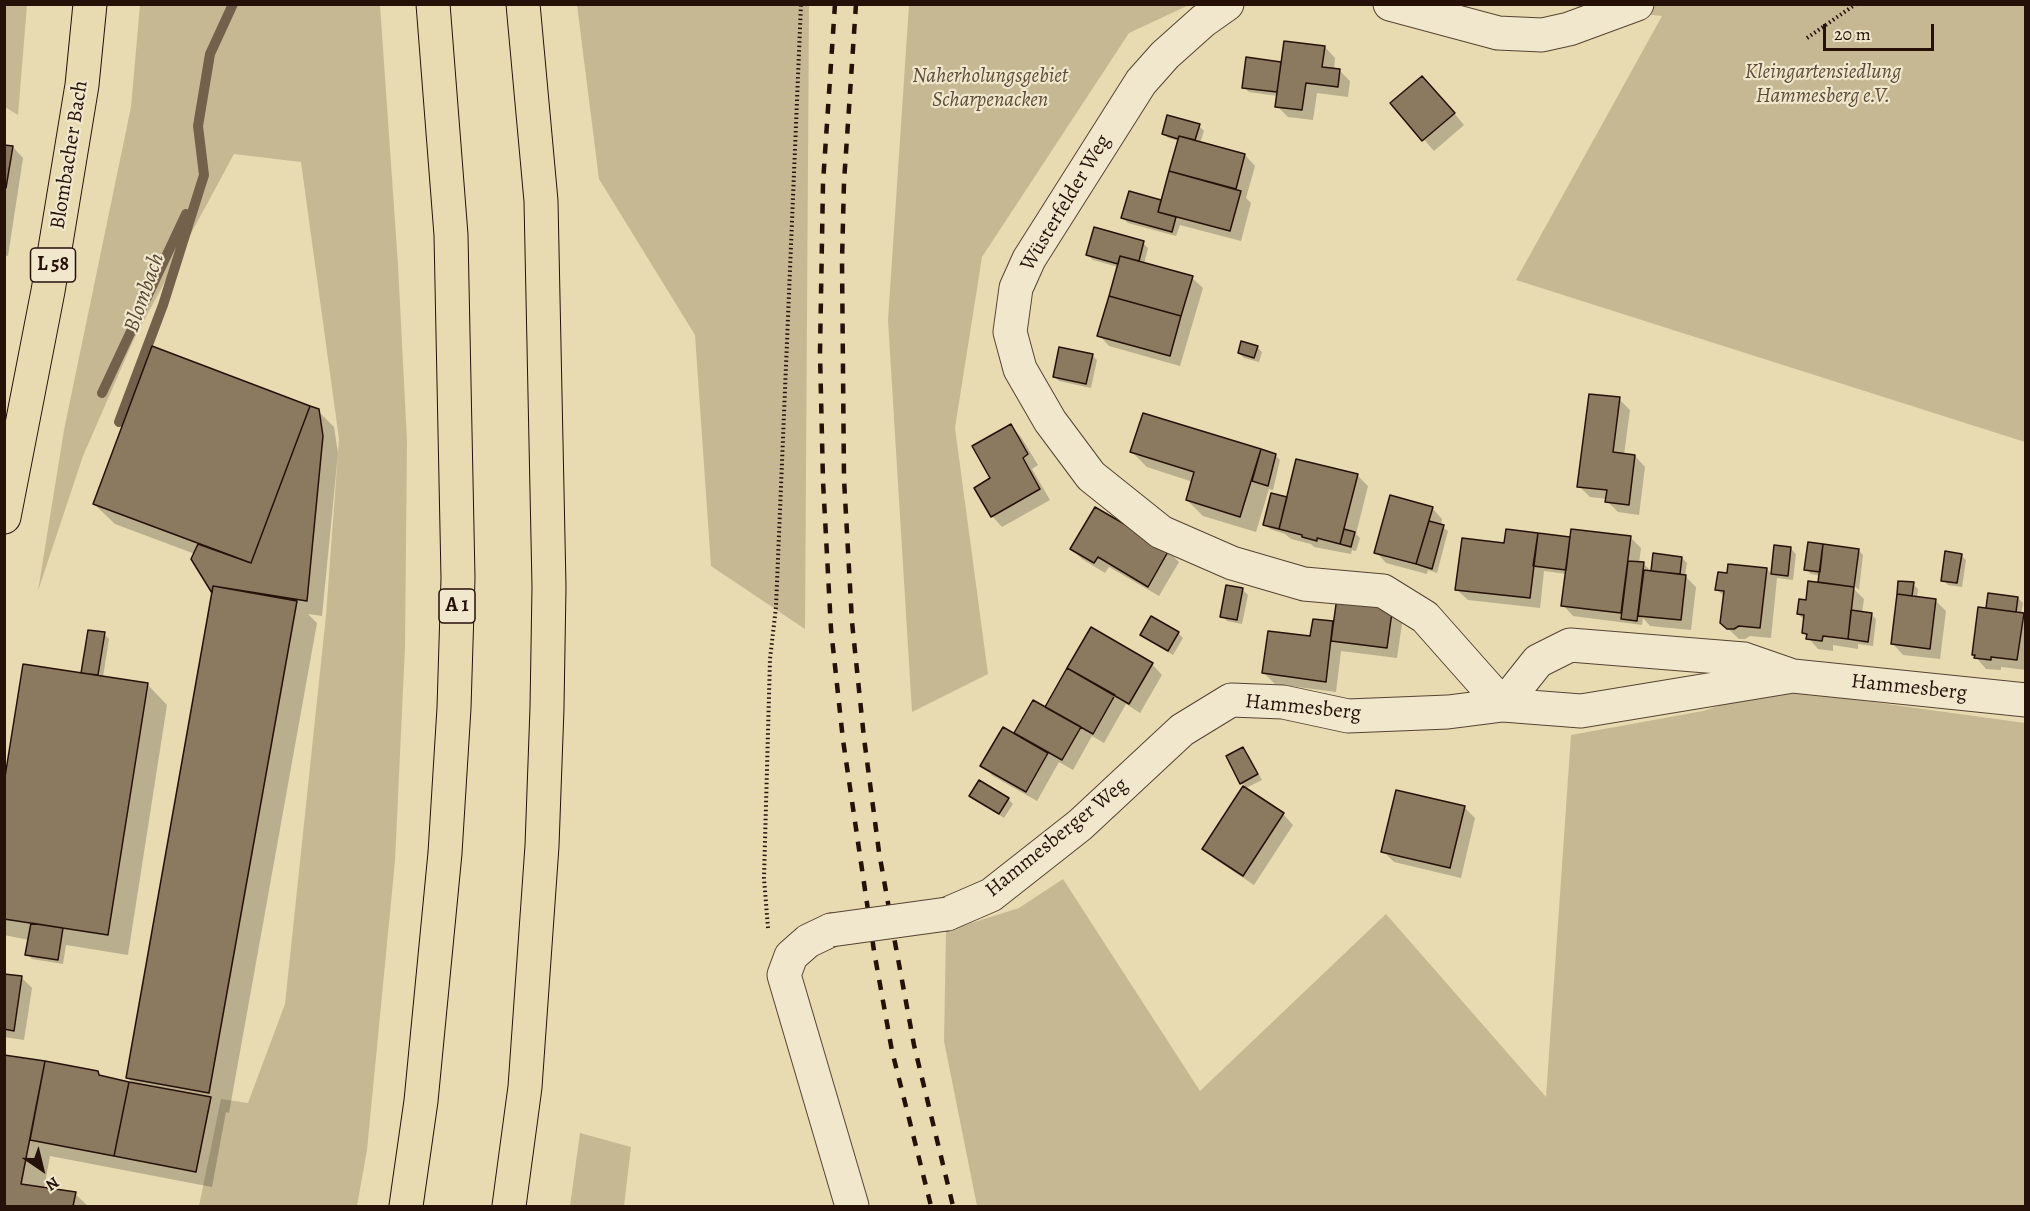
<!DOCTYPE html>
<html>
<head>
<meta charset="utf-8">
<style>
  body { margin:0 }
  #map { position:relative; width:2030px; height:1211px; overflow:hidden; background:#e8dab1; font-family:Alegreya,serif }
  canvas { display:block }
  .frame { position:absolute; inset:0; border:6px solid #261109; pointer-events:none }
  .north { position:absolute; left:12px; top:1139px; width:60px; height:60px; -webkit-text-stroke:4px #f0e7cc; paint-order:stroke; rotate:145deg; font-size:16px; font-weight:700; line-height:24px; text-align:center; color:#261109 }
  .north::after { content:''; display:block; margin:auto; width:21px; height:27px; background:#261109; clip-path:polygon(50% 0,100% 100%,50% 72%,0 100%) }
  .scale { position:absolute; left:1823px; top:24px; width:111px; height:27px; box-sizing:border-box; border:3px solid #261109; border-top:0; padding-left:8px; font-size:18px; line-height:21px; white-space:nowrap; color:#261109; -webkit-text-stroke:4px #f0e7cc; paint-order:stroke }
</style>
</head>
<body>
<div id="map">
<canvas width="2030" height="1211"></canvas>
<div class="frame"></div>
<div class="north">N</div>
<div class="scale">20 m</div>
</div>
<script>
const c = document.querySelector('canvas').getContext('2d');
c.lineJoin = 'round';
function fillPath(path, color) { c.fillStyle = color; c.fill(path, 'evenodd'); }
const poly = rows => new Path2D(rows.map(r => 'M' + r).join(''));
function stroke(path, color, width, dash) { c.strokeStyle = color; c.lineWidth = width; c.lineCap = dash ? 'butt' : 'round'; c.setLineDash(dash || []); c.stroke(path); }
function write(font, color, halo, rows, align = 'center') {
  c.font = font + ' Alegreya,serif'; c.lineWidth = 4.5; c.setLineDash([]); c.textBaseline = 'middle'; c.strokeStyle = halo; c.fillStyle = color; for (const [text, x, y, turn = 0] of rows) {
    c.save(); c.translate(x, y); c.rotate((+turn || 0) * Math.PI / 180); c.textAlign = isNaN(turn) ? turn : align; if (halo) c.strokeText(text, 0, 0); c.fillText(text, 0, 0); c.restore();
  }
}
fillPath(poly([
  [4,5,27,5,18,115,5,107],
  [140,5,380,5,398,265,407,441,405,647,395,861,367,1150,357,1206,199,1206,221,1099,248,1103,285,1004,326,615,339,439,301,162,234,154,134,339,83,456,38,591,64,430,131,107],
  [577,5,809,5,805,629,711,566,695,335,599,179],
  [909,5,1189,5,1129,33,982,257,955,428,988,674,912,712,888,320],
  [1563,5,2025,5,2025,442,1516,280,1662,16],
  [1761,692,1814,694,2025,723,2025,1206,977,1206,944,1041,946,931,1019,908,1063,879,1200,1091,1386,914,1546,1097,1571,735,1703,711],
  [580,1133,631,1147,624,1206,570,1206]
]), '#c7b894');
fillPath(poly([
  [1325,47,1335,58,1334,70,1339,70,1350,81,1348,97,1317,93,1313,120,1288,117,1277,106,1278,96,1249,92,1244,87,1281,63,1283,65],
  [1433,88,1464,125,1434,151,1392,103],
  [1199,126,1204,131,1200,143,1245,155,1255,166,1246,198,1251,203,1241,241,1180,225,1176,236,1128,223,1123,218,1160,201,1162,203,1179,141,1168,138,1163,133],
  [4,146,13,147,23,158,8,256,4,255],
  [1143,243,1148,248,1144,264,1192,278,1203,288,1180,366,1109,346,1099,335,1118,267,1093,260,1088,255],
  [1257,347,1262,352,1259,362,1244,358,1239,353],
  [1092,355,1097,360,1091,388,1059,381,1054,376],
  [1619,399,1630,410,1624,455,1635,456,1645,467,1639,515,1618,512,1607,501,1607,499,1590,497,1579,486],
  [318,411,334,427,338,453,322,616,308,614,317,623,229,1113,226,1112,212,1187,50,1156,44,1189,75,1194,88,1206,4,1206,4,1057,97,1072,103,1078,133,1084,127,1077,213,592,195,554,115,524,94,504],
  [1144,415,1275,455,1280,460,1273,490,1269,489,1256,532,1203,516,1187,500,1193,482,1147,467,1132,452],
  [1011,426,1021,437,1038,465,1032,469,1050,500,1002,527,992,516,992,479],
  [1357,475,1368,486,1356,534,1360,538,1356,551,1352,550,1351,554,1314,547,1311,544,1291,539,1285,534,1270,529,1265,524,1288,499],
  [1432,508,1442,519,1441,526,1448,531,1437,573,1428,570,1427,574,1386,563,1376,552],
  [1386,554,1424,565,1423,567,1386,557],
  [1631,538,1641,548,1639,563,1644,564,1649,569,1648,572,1652,572,1682,558,1687,563,1685,576,1696,587,1691,630,1650,626,1643,618,1642,625,1573,616,1563,605,1567,574,1544,571,1540,608,1468,600,1457,590,1505,544,1571,539],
  [1775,547,1791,549,1796,554,1793,580,1777,578,1771,638,1750,636,1745,639,1739,639,1722,623,1725,597,1717,590,1728,575,1767,569,1772,575],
  [1071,549,1168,551,1179,562,1159,596,1109,567,1105,573,1082,559],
  [1858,550,1863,555,1859,590,1849,581,1853,588,1864,599,1862,613,1871,614,1876,619,1873,646,1858,644,1858,649,1833,645,1833,651,1818,649,1804,633,1805,621,1798,614,1822,585,1819,582,1821,576,1811,574,1806,569],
  [1961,555,1966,560,1962,587,1948,585,1943,580],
  [1913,584,1918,589,1917,598,1935,600,1946,611,1940,659,1903,655,1893,644],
  [1243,590,1248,595,1242,624,1227,621,1222,616],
  [2018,598,2023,603,2021,614,2026,617,2026,670,2001,667,2001,670,1986,669,1974,655,1990,610,1988,608],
  [1338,599,1403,617,1397,658,1341,651,1336,692,1275,684,1264,673,1312,638,1314,620,1335,623],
  [1178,633,1183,638,1173,655,1147,639,1142,634],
  [104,634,109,639,103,677,147,684,167,705,128,955,66,945,63,964,32,959,27,954,29,940,4,935,4,792,83,674],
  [1152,664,1162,675,1140,713,1126,704,1104,743,1092,736,1073,770,1059,762,1037,801,993,776,982,765,1014,735,1033,702,1046,709],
  [1243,749,1248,754,1262,780,1244,789,1283,814,1293,825,1254,885,1215,859,1204,849,1245,786,1242,783],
  [971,796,1008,799,1013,804,1004,818],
  [1464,807,1475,818,1461,878,1394,862,1383,851],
  [4,975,22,978,32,988,24,1040,4,1037]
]), '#0003');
stroke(poly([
  [102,393,186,214],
  [119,422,163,305,204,175,198,126,210,54,233,4]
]), '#73614c', 10);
const building = poly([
  [1284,41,1325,46,1322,67,1340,69,1338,87,1306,83,1302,110,1275,107,1284,41],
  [1246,57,1281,62,1277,92,1242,88,1246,57],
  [1422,76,1455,113,1422,141,1390,103,1422,76],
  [1167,115,1200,124,1195,140,1179,136,1178,139,1162,134,1167,115],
  [1179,136,1245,154,1236,189,1169,171,1179,136],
  [4,145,13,146,6,188,4,188,4,145],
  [1169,171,1241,191,1230,231,1158,212,1169,171],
  [1129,191,1161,200,1158,212,1176,217,1172,232,1121,218,1129,191],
  [1094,227,1144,241,1139,261,1120,256,1118,264,1086,255,1094,227],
  [1120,256,1193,276,1181,316,1109,296,1120,256],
  [1109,296,1181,316,1170,356,1097,336,1109,296],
  [1241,341,1258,346,1254,358,1238,353,1241,341],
  [152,346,310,406,251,563,93,504,152,346],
  [1059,347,1093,354,1086,384,1053,377,1059,347],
  [1589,394,1620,397,1613,452,1635,455,1629,505,1605,502,1607,490,1577,487,1589,394],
  [310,406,319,409,323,436,307,601,213,586,212,593,191,559,198,544,251,563,310,406],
  [1143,413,1261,449,1240,517,1186,500,1194,472,1130,452,1143,413],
  [1011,424,1028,454,1023,458,1040,489,991,517,974,488,990,478,972,446,1011,424],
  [1261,449,1276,454,1268,486,1252,481,1261,449],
  [1296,459,1358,474,1340,544,1317,538,1317,541,1302,537,1302,535,1279,529,1296,459],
  [1271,493,1287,497,1279,529,1263,525,1271,493],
  [1390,495,1433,507,1416,564,1374,553,1390,495],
  [1095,507,1169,550,1148,587,1098,557,1094,563,1070,549,1095,507],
  [1429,521,1444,525,1432,569,1416,564,1429,521],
  [1344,529,1355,532,1351,547,1340,544,1344,529],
  [1506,529,1538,533,1530,598,1455,590,1462,538,1504,543,1506,529],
  [1571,529,1631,536,1621,613,1561,606,1571,529],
  [1538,533,1570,537,1566,570,1533,566,1538,533],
  [1808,542,1823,544,1820,572,1804,570,1808,542],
  [1823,544,1859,549,1854,587,1818,582,1823,544],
  [1774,545,1791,547,1788,576,1771,574,1774,545],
  [1945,551,1962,554,1957,583,1941,581,1945,551],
  [1653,553,1682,557,1680,574,1651,571,1653,553],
  [1628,561,1644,562,1637,621,1621,619,1628,561],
  [1728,564,1767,568,1760,628,1739,626,1734,629,1727,629,1720,623,1724,591,1715,590,1718,572,1727,573,1728,564],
  [1644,570,1686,575,1681,620,1638,616,1644,570],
  [1808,581,1854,587,1848,639,1823,636,1822,641,1806,639,1807,634,1802,633,1804,615,1797,614,1799,599,1806,600,1808,581],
  [1898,581,1914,582,1912,596,1897,594,1898,581],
  [1226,585,1243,588,1237,620,1220,617,1226,585],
  [213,586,297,601,209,1093,126,1078,213,586],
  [1988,593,2018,597,2016,612,1986,608,1988,593],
  [1897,594,1936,599,1930,649,1891,644,1897,594],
  [1337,597,1393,605,1387,648,1331,641,1337,597],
  [1978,607,2024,613,2017,660,1991,657,1991,660,1974,658,1975,655,1972,655,1978,607],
  [1851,610,1872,613,1868,642,1848,639,1851,610],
  [1151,616,1179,632,1168,651,1140,635,1151,616],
  [1313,619,1333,621,1326,682,1262,673,1268,631,1310,636,1313,619],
  [1091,627,1153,663,1129,704,1067,668,1091,627],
  [88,630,105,632,98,675,81,673,88,630],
  [23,664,148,683,108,935,4,919,4,783,23,664],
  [1067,668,1115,695,1093,734,1045,707,1067,668],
  [1033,700,1081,727,1062,760,1014,733,1033,700],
  [1003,727,1048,753,1026,792,980,766,1003,727],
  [1243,747,1258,774,1240,784,1226,756,1243,747],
  [979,780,1009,798,999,814,969,796,979,780],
  [1243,786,1284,813,1243,876,1202,849,1243,786],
  [1396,790,1465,806,1450,868,1381,852,1396,790],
  [31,923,63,928,58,960,25,955,31,923],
  [4,974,22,976,14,1031,4,1029,4,974],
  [4,1055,45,1061,21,1184,76,1192,73,1206,4,1206,4,1055],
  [45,1061,98,1071,99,1075,129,1082,114,1156,30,1140,45,1061],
  [129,1082,211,1097,196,1172,114,1156,129,1082]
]);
fillPath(building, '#8b7a60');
stroke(building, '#261109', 1.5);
const street = poly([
  [1227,4,1203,21,1165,55,1141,82,1029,259,1016,288,1010,332,1020,369,1050,421,1091,476,1161,532,1232,563,1304,584,1383,591,1425,617,1503,705,1538,661,1570,645,1744,659,1793,676],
  [1390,4,1498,33,1542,35,1569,29,1637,4],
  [947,914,991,895,1080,825,1182,730,1231,700,1283,702,1348,716,1448,712,1503,705,1581,711,1793,676,2026,700],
  [831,930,808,941,791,956,784,975,852,1206]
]);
const primary = poly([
  [4,517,48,291,82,85,90,4]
]);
const highway = poly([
  [406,1206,421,1101,445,853,454,708,458,578,451,235,433,4],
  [509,1206,525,1087,542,846,547,708,549,587,541,201,523,4]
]);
stroke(street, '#564333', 35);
stroke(primary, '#261109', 35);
stroke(highway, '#261109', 35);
stroke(poly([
  [1807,38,1856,4],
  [768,928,764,878,770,659,776,607,801,4]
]), '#261109', 4, [1.5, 3]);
stroke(street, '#f0e7cc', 33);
stroke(primary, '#e8dab1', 33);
stroke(highway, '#e8dab1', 33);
stroke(poly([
  [835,4,823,183,820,353,823,481,831,629,843,740,874,951,892,1051,931,1206],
  [856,4,844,182,842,261,844,479,852,622,864,738,879,852,896,948,914,1045,953,1206]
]), '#261109', 4.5, [10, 10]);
const streetBridge = poly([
  [831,930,947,914]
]);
stroke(streetBridge, '#564333', 35, []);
stroke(streetBridge, '#f0e7cc', 33);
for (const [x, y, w] of [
  [53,265,45],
  [457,606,36]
]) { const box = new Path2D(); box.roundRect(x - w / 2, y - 17, w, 34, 4.5); c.fillStyle = '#f0e7cc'; c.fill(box); stroke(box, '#261109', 1.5); }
write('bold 20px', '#261109', null, [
  ["L 58",53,265],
  ["A 1",457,606]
]);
write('italic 21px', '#5e4b3a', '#f0e7cc', [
  ["Kleingartensiedlung",1823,73],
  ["Hammesberg e.V.",1823,97],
  ["Naherholungsgebiet",990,77],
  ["Scharpenacken",990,101]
]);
write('21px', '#261109', '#f0e7cc', [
  ["Blombacher Bach",70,155,-81],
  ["Wüsterfelder Weg",1066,203,-59],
  ["Hammesberg",1909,688,6],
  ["Hammesberg",1303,708,6],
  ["Hammesberger Weg",1057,838,-39]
]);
write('italic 22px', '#594635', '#f0e7cc', [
  ["Blombach",145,293,-71]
]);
</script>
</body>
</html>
